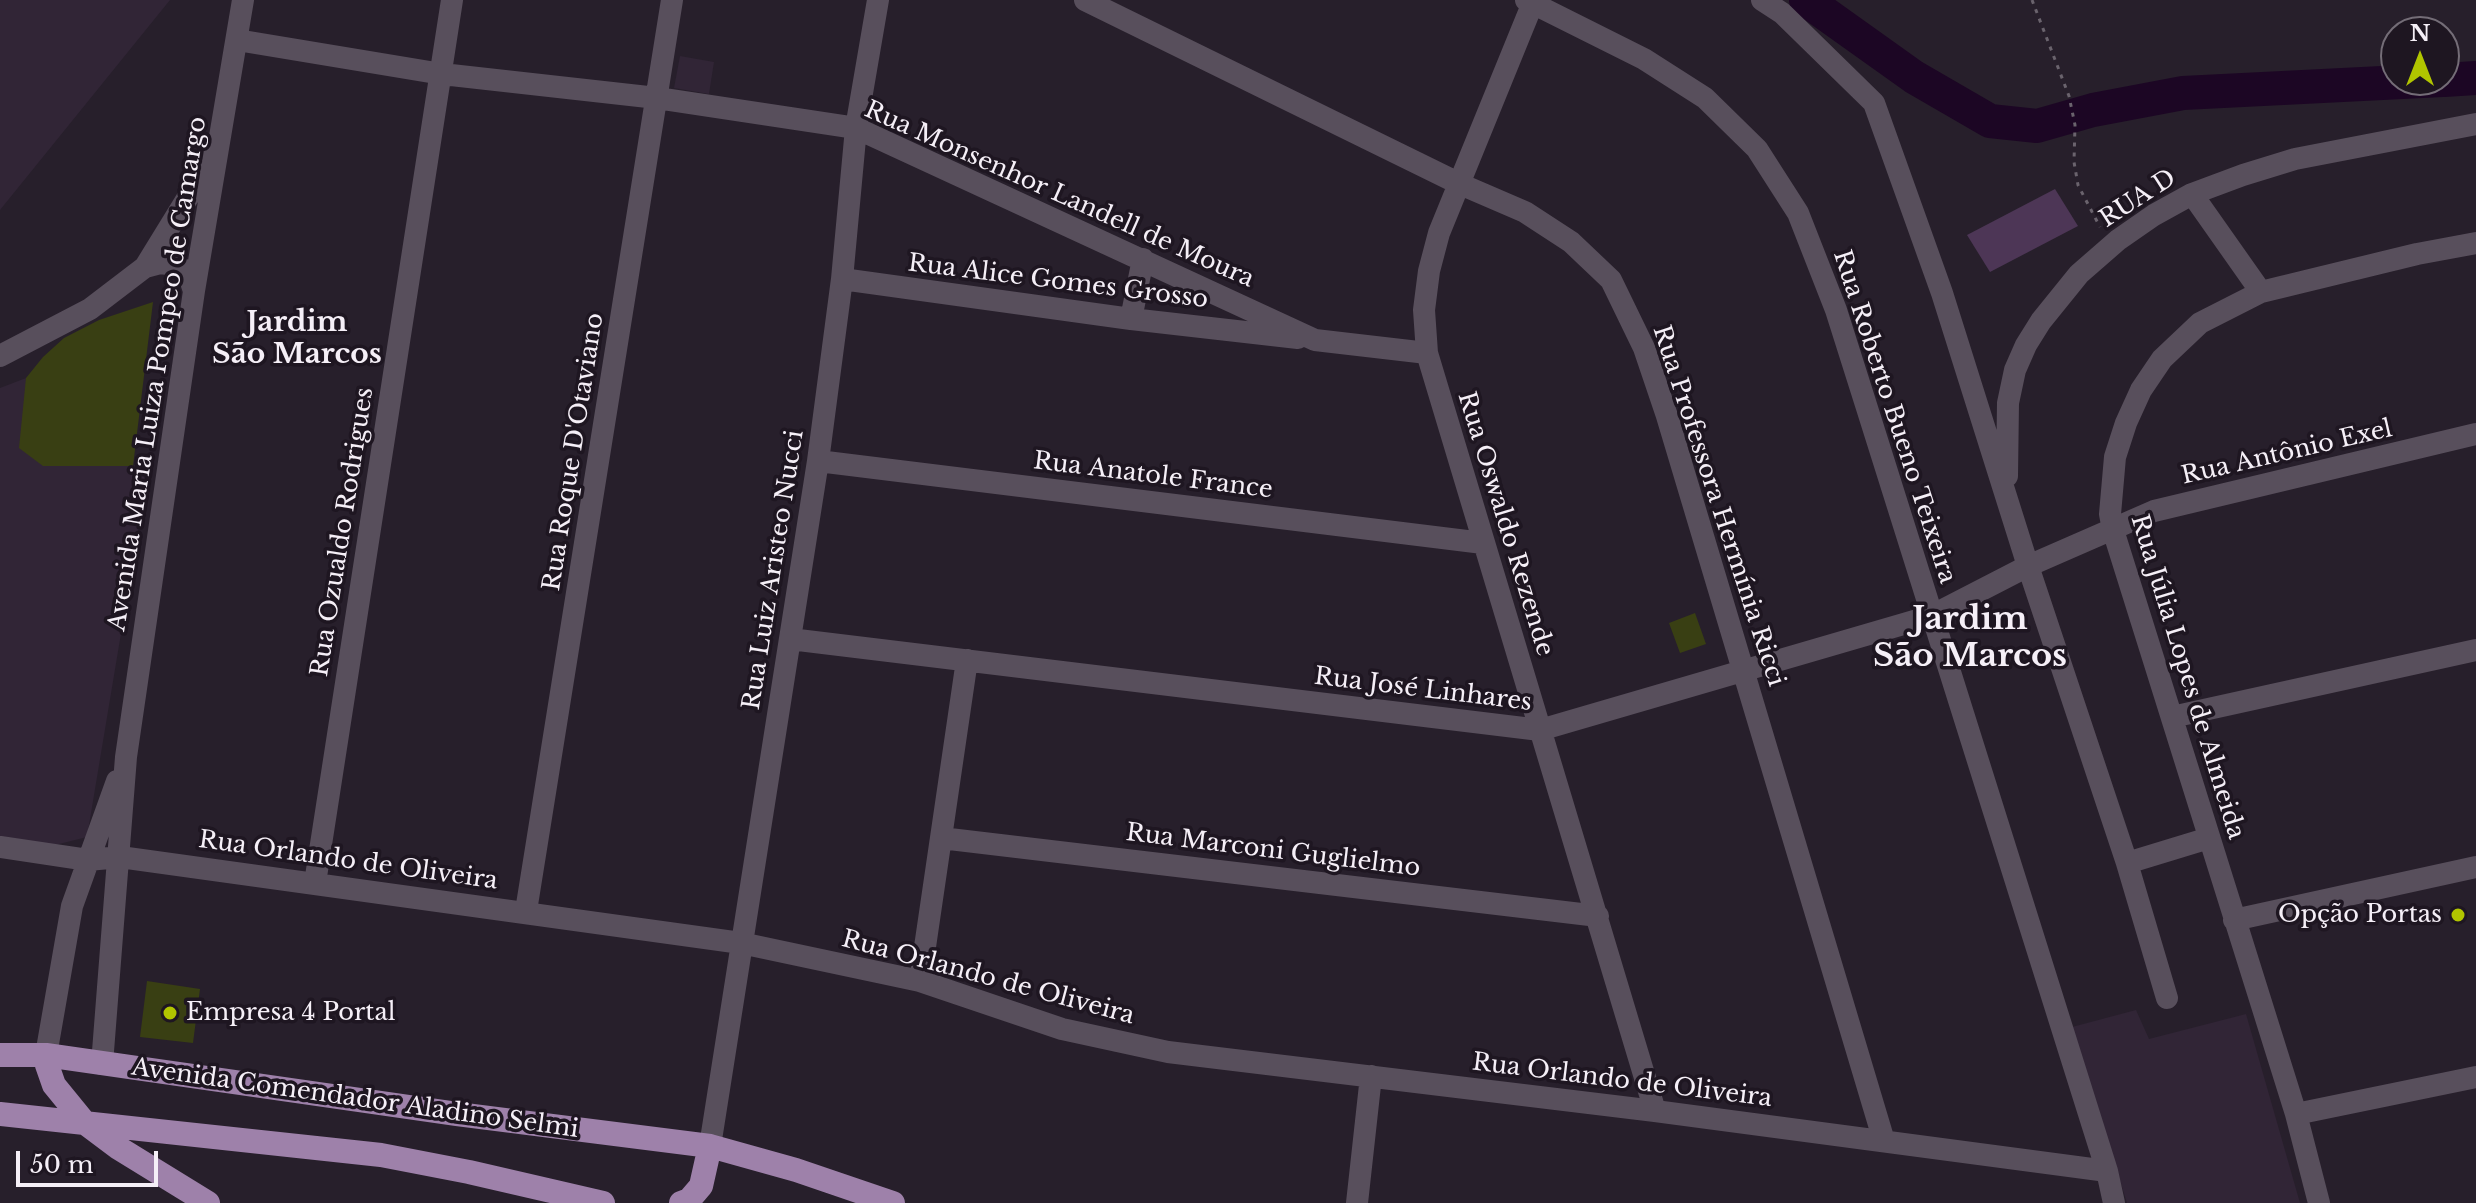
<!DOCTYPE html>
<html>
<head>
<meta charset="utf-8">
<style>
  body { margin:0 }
  #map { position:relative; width:2476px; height:1203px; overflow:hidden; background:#271f2b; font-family:"Libre Baskerville",serif }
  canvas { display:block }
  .north { position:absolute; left:2380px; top:16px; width:80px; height:80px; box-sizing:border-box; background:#1e1621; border:2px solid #746d77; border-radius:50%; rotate:0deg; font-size:22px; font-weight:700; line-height:32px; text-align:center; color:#f5eff7 }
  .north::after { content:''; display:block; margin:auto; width:28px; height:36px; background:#b1c500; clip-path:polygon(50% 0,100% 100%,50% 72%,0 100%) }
  .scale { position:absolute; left:16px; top:1151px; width:142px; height:36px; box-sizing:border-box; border:4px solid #f5eff7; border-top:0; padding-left:10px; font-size:24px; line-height:28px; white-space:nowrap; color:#f5eff7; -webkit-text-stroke:6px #1e1621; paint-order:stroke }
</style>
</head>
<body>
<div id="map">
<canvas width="2476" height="1203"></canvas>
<div class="north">N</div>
<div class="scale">50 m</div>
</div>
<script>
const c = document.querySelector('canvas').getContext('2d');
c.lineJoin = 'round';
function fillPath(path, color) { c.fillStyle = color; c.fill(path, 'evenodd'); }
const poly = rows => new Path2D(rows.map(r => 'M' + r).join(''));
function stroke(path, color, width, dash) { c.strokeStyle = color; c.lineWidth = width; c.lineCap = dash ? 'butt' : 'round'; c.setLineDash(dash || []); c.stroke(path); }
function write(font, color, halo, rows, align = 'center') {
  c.font = font + ' "Libre Baskerville",serif'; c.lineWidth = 7; c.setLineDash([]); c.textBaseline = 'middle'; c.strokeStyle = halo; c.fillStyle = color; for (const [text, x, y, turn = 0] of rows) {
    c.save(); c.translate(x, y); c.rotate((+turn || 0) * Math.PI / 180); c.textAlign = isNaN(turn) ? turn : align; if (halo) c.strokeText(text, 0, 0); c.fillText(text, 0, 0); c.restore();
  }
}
fillPath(poly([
  [0,0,170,0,0,210],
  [680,56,714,62,709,94,674,88],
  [26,378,43,465,149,466,87,837,47,847,0,840,0,388],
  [2136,1010,2149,1039,2246,1014,2300,1203,2127,1203,2072,1027]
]), '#312536');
fillPath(poly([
  [2055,189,2078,226,1990,272,1967,235]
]), '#4d3656');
stroke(poly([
  [1806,0,1914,77,1990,121,2037,126,2093,110,2183,93,2442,80],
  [2444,80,2476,78]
]), '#1c0624', 34);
fillPath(poly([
  [153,302,133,466,43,466,19,448,26,378,43,357,64,338,99,320],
  [1695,613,1706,644,1680,653,1669,623],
  [147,981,200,989,193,1043,140,1037]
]), '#393f13');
stroke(poly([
  [2032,0,2069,96,2075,125,2074,162,2078,185,2100,227]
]), '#6a636d', 3, [4, 6]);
stroke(poly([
  [1085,0,1460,184,1525,212,1571,242,1611,280,1644,348,1667,416,1884,1141],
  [1526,0,1644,59,1705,98,1757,149,1798,213,1836,310,1867,408,2107,1171,2114,1203],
  [1534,0,1439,233,1429,271,1424,310,1427,353,1655,1111],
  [1762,0,1782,13,1874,103,1942,293,2028,566,2127,863,2167,998],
  [237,40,442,74,657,98,856,128,1315,340,1427,353],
  [2192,194,2261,292],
  [145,267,160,263,176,265,188,273,194,291],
  [842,279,1131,319,1298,338],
  [1131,319,1143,259],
  [0,356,90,309,145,267,212,158],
  [818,461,1483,543],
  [2007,476,2008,403,2015,370,2026,345,2041,321,2079,274,2118,240,2154,215,2192,194,2243,175,2295,159,2476,124],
  [790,639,1540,730,1931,616,2028,566,2154,511,2476,434],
  [2172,717,2476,650],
  [941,838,1598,916],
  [0,847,88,860,120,857,741,943,920,981,1062,1029,1168,1052,1655,1111,2107,1171],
  [2127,863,2209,838],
  [315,883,452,0],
  [526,911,672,0],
  [2234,920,2476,867],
  [920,981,967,660],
  [46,1055,72,906,117,781],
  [102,1064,126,757,194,291,243,0],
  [2296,1114,2476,1077],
  [710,1146,818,461,842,279,856,128,878,0],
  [1357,1203,1371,1076],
  [2319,1203,2296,1114,2113,530,2110,514,2115,457,2126,423,2141,390,2162,359,2200,323,2261,292,2417,254,2476,243]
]), '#584f5c', 22);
stroke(poly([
  [0,1055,46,1055,457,1114,710,1146,796,1170,893,1203],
  [46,1055,47,1065,54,1085,85,1123,117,1147,208,1203],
  [0,1114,381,1155,469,1172,603,1203],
  [681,1203,689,1200,701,1186,710,1146]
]), '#9e81aa', 24);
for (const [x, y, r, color] of [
  [2458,915,8,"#b1c500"],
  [170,1013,8,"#b1c500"]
]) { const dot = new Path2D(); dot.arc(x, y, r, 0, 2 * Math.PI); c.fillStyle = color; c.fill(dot); stroke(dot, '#1e1621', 3); }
write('24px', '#f5eff7', '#1e1621', [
  ["Rua Monsenhor Landell de Moura",1059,195,24],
  ["RUA D",2138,199,-33],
  ["Rua Alice Gomes Grosso",1058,282,7],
  ["Avenida Maria Luiza Pompeo de Camargo",158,374,-81],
  ["Rua Roberto Bueno Teixeira",1894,417,72],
  ["Rua Roque D'Otaviano",574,452,-81],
  ["Rua Antônio Exel",2287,453,-13],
  ["Rua Anatole France",1153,476,7],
  ["Rua Professora Hermínia Ricci",1718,506,72],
  ["Rua Oswaldo Rezende",1505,524,73],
  ["Rua Ozualdo Rodrigues",343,532,-81],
  ["Rua Luiz Aristeo Nucci",774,570,-81],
  ["Rua Júlia Lopes de Almeida",2187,677,73],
  ["Rua José Linhares",1423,690,7],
  ["Rua Marconi Guglielmo",1273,851,7],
  ["Rua Orlando de Oliveira",348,861,8],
  ["Rua Orlando de Oliveira",988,978,15],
  ["Rua Orlando de Oliveira",1622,1081,7],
  ["Avenida Comendador Aladino Selmi",355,1099,8]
]);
write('24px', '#f5eff7', '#1e1621', [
  ["Opção Portas",2442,915],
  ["Empresa 4 Portal",186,1013,"left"]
], 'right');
write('bold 28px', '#f5eff7', '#1e1621', [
  ["Jardim",297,323],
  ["São Marcos",297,355]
]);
write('bold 32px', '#f5eff7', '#1e1621', [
  ["Jardim",1970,620],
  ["São Marcos",1970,657]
]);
</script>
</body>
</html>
